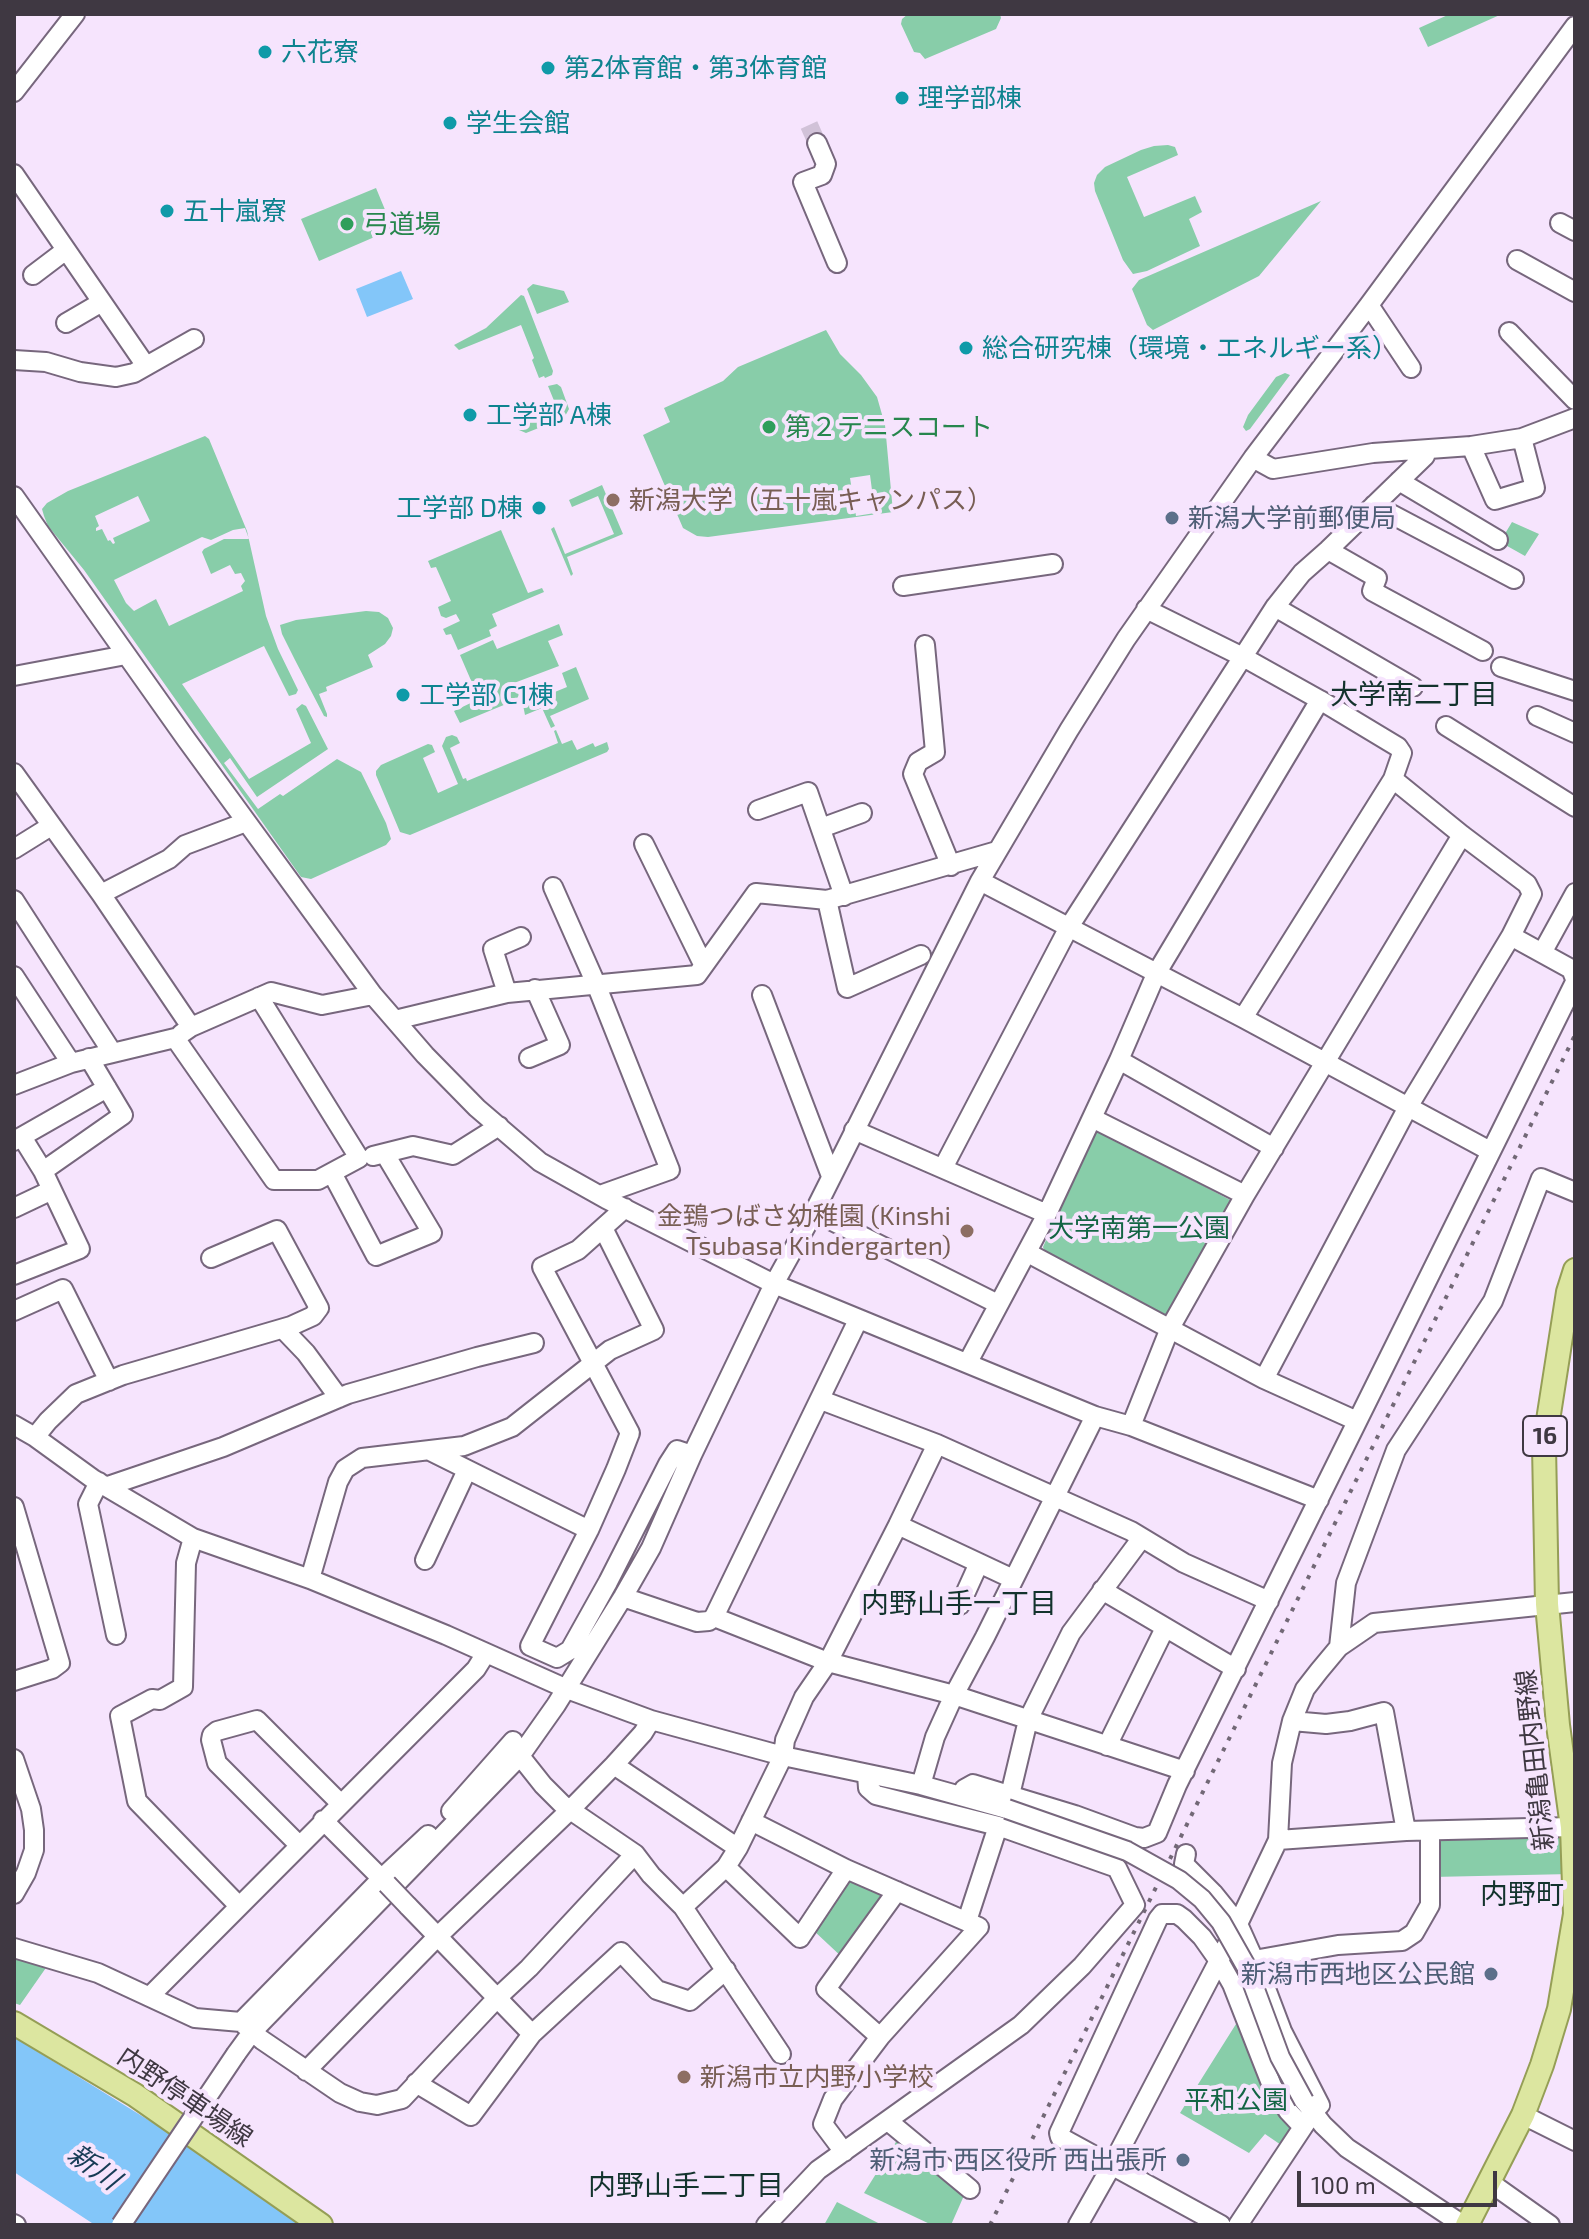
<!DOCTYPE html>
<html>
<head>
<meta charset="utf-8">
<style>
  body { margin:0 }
  #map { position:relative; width:1589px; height:2239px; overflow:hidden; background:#f6e4fd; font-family:"Exo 2",sans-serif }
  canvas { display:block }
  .frame { position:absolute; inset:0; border:16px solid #3f3842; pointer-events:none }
  .scale { position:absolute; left:1297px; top:2171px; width:200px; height:36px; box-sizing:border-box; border:4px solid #3f3842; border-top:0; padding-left:10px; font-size:24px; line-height:28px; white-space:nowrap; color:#3f3842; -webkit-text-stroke:6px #f6e4fd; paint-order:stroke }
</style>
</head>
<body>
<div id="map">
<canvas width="1589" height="2239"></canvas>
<div class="frame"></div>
<div class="scale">100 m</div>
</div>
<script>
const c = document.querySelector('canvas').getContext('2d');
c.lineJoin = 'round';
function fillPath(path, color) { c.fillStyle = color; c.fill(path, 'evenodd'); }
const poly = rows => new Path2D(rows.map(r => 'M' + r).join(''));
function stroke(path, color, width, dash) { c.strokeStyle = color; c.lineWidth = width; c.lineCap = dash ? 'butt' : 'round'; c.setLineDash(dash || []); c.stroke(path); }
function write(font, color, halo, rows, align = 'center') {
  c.font = font + ' "Exo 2","Noto Sans JP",sans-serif'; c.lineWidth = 8; c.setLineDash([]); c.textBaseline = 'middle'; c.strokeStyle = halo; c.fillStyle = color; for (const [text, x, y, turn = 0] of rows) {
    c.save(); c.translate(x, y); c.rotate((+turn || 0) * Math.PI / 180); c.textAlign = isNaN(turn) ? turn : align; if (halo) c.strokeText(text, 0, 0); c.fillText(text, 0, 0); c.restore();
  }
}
fillPath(poly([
  [908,14,1000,14,1001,18,996,29,925,59,920,53,914,52,901,24,902,19],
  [1450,14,1502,14,1428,47,1419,28],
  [1168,145,1175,147,1178,155,1127,177,1144,217,1195,196,1202,212,1189,219,1200,246,1147,271,1133,274,1123,260,1095,191,1094,183,1097,175,1105,167,1141,150,1154,146],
  [376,188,393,229,319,261,301,219],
  [1321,201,1259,276,1153,330,1147,325,1132,289,1139,280],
  [533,284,564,291,569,302,537,314,527,289],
  [521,295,524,296,553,371,552,375,545,378,544,376,539,378,532,360,534,358,521,325,459,350,454,345,486,328],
  [826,330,840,354,861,375,877,397,885,425,893,512,708,537,697,536,683,528,643,435,670,422,664,408,723,381,738,367],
  [870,475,875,513,856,516,850,478],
  [1285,373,1290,375,1250,429,1246,431,1243,427,1248,415,1276,377],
  [557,384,561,387,569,409,564,418,526,433,519,430,516,424,557,408,548,386],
  [205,436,209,439,247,531,266,616,278,649,298,690,296,694,289,696,264,646,182,684,249,779,311,743,296,709,302,704,306,706,328,749,257,797,230,758,224,763,258,809,280,794,283,796,337,759,361,772,386,823,391,839,386,845,311,879,301,877,84,570,48,526,44,516,42,509,47,503,68,491],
  [138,496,150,521,113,538,115,543,113,544,110,540,108,541,102,529,96,531,96,528,99,526,95,516],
  [245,528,249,539,224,539,204,549,202,552,211,574,230,565,235,574,241,573,245,581,241,586,243,591,169,626,156,599,134,611,126,603,114,580,202,537,211,540,233,530],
  [602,485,623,534,567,557,573,574,571,576,551,529,554,527,565,554,614,534,598,496,572,507,569,500],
  [1512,522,1539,534,1525,556,1500,542],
  [501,530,528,593,542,588,544,592,492,614,497,626,489,630,491,636,458,650,451,634,446,635,443,629,460,621,456,614,446,618,441,616,438,607,451,601,436,567,431,568,428,561],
  [366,611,379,612,388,618,393,628,391,636,385,644,368,655,373,667,326,687,327,691,319,694,327,714,327,717,324,716,295,660,282,634,280,625,296,620],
  [559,624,563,635,548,641,559,666,514,683,519,695,516,700,460,723,454,711,479,699,460,655,493,640,497,649],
  [576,667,589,699,550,716,555,726,551,728,542,708,525,715,523,705,567,687,562,673],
  [556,730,562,744,572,740,577,750,593,743,595,747,607,742,609,749,607,752,410,835,400,832,376,775,376,771,381,765,428,744,432,745,435,752,423,758,438,793,458,784,442,746,446,737,452,735,457,737,460,743,450,748,463,779,466,778,467,781,558,743,554,731],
  [1099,1131,1234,1202,1167,1317,1045,1253,1043,1247,1093,1133],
  [1571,1828,1571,1874,1432,1877,1431,1832],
  [849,1875,889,1893,844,1959,813,1930],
  [14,1951,50,1962,20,2005,14,2003],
  [1236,2024,1298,2128,1284,2147,1265,2134,1249,2153,1180,2113],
  [899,2137,966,2191,951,2225,932,2225,864,2193],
  [837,2202,882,2225,824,2225]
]), '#88cda9');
fillPath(poly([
  [401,271,413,299,367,317,356,289],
  [14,2037,218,2163,303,2225,95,2225,14,2172]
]), '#83c6f9');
stroke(poly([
  [809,125,817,143]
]), '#d1c2d8', 18, [18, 9]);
const minor = poly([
  [14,92,75,14],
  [817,143,826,164,822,175,803,182,837,263],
  [14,174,146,366],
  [1560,223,1575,231],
  [1517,260,1575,292],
  [33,275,66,250],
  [1369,305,1411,368],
  [66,323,102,302],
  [1509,332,1575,400],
  [14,360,46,362,80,372,116,377,134,373,194,339],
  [1471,446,1495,500,1535,488,1522,438],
  [1253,458,1273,469,1373,453,1471,446,1522,438,1575,418],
  [1399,481,1498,540],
  [14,496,186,739,373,995,425,1055,477,1108,540,1162,606,1199,774,1284,692,1455,651,1548,623,1597,556,1705,520,1756,252,2032,236,2054],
  [1374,505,1514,579],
  [1328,550,1377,578,1372,591,1483,651],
  [903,586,1053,564],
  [1275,607,1413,687],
  [1146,609,1243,657,1320,700,1398,747,1402,753,1393,779,1243,1018],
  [925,645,935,752,918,762,913,774,951,866],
  [1501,667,1575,691],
  [14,676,126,655],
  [1537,716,1575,733],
  [1446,726,1575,807],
  [14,773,101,894],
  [1393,779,1462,835,1527,884,1532,894,1511,936,1571,969,1575,979],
  [758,810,808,792,844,896],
  [821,828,862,813],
  [644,844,703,964],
  [14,849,51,826],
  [980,881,1243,1018,1490,1151],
  [553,887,596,984,670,1170,600,1195],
  [14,900,112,1052],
  [827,900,847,988,921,955],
  [1542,953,1575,893],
  [14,976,71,1063],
  [507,993,493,949,521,937],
  [762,995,831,1176],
  [395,1020,507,993,697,975,756,893,827,900,997,851],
  [191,1027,101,894,169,859,185,845,246,822],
  [181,1034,191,1027,271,992,322,1005,373,995],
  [529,1058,560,1045,535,989],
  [1119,1060,1274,1148],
  [14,1085,71,1063,175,1038,274,1180,318,1180,359,1158,259,997],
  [1092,1118,1245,1195],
  [854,1130,1047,1214],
  [22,1137,43,1171],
  [14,1141,107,1088],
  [373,1156,413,1146,453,1155,499,1126],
  [943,1168,1069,927,1275,607,1302,573,1328,550,1425,456,1427,451],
  [332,1173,376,1256,432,1233,385,1154],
  [14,1208,52,1190],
  [625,1208,578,1250,542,1267,630,1433,616,1469,589,1530,530,1646,557,1658,570,1650,608,1582,668,1464,677,1450,692,1455],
  [814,1212,998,1304],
  [1028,1253,1264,1379,1357,1421],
  [14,1275,80,1249,43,1171,123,1115,89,1058],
  [14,1311,63,1289,109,1381],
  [283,1329,306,1353,339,1398],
  [968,1362,1047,1214,1119,1060,1156,974,1320,700],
  [1264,1379,1408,1107,1511,936],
  [821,1400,937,1444,1131,1531,1184,1563,1269,1601],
  [14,1425,35,1437,93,1479,193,1538,310,1579,446,1635,567,1689,651,1720,783,1756,921,1785,1007,1809],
  [1131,1426,1170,1328,1245,1195,1462,835],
  [35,1437,48,1421,76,1394,123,1375,291,1326,313,1316,319,1308,277,1230,211,1258],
  [430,1451,589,1530],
  [99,1482,88,1504,116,1635],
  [108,1486,223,1447,348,1394,477,1357,534,1343],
  [1319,1500,1131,1426,1095,1416,774,1284,814,1212,980,881,1069,730,1126,639,1253,458,1369,305,1575,26],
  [14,1507,60,1663,52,1669,14,1681],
  [898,1525,1013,1579],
  [193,1538,186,1563,183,1687,160,1700,152,1699,120,1716,137,1801,239,1906],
  [425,1560,467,1470],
  [310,1579,338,1482,345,1469,362,1458,464,1446,512,1427,610,1350,654,1330,603,1228],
  [1102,1590,1236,1669],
  [623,1597,697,1622,709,1621,714,1617,858,1320],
  [960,1605,979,1563],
  [714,1617,828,1662,954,1695,1185,1771],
  [1339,1647,1346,1583,1396,1450,1493,1301,1541,1178,1575,1192],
  [1292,1721,1326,1724,1350,1721,1384,1712,1406,1831],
  [1107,1746,1165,1628],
  [520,1756,543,1785,563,1805,635,1854,651,1875,683,1907,781,2054],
  [14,1759,31,1809,34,1830,34,1850,26,1873,14,1894],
  [614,1765,738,1848],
  [921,1785,935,1737,954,1695,985,1637,1095,1416],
  [962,1795,964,1789,973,1784,1075,1815,1135,1837,1144,1838,1157,1833,1177,1785,1575,982],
  [1010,1795,1028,1720,1071,1633,1141,1539],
  [451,1811,513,1741],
  [323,1820,387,1884],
  [751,1821,846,1869,979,1927,880,2037,833,2099,823,2124,844,2152],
  [1278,1840,1406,1831,1572,1827],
  [299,1845,217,1763,211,1740,212,1735,217,1731,257,1720,340,1803],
  [1186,1854,1184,1864,1213,1893,1238,1924,1260,1973,1282,2031,1320,2105,1313,2112,1238,2225],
  [726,1867,800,1938,846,1869],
  [408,1906,532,2034,471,2116,416,2083],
  [683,1907,726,1867,738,1848,783,1756,785,1740,804,1697,828,1662,898,1525,937,1444],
  [967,1921,998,1826],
  [14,1948,98,1973,195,2018,241,2022,262,2040,340,2093,360,2102,377,2105,402,2099,498,1997,529,1968,635,1854],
  [1254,1960,1338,1945,1402,1941,1414,1933,1430,1905,1430,1831],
  [150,1996,476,1669,486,1653],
  [241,2022,382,1878,428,1835],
  [532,2034,621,1952,657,1990,690,2001,726,1970],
  [880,2037,826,1989,897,1891],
  [306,2071,438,1936,569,1811,614,1765,643,1733,651,1720],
  [1306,2103,1323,2125,1347,2148,1463,2225],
  [1523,2115,1575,2141],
  [888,2121,970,2189],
  [1488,2181,1550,2225],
  [14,2224,16,2225],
  [766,2225,818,2170,1021,2025,1082,1966,1135,1905,1117,1868,998,1826,876,1795,868,1788,867,1775],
  [1078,2225,1112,2165,1238,1924,1278,1840,1282,1763,1292,1721,1305,1689,1319,1671,1339,1647,1374,1623,1575,1602],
  [1221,2225,1060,2137,1059,2133,1158,1919,1162,1914,1177,1914,1184,1919,1202,1937,1219,1961,1232,1984,1272,2086,1288,2111,1303,2127]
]);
const major = poly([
  [14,2023,135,2095,321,2225],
  [1467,2225,1523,2115,1542,2065,1559,2009,1575,1914,1572,1827,1558,1725,1547,1604,1544,1446,1568,1292,1575,1270]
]);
stroke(minor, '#77677d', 22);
stroke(major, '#959e56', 26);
stroke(minor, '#fff', 18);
stroke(major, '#dce6a0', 22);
stroke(poly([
  [990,2225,1575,1035]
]), '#726876', 4, [4, 8]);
const minorBridge = poly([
  [1007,1809,1127,1851,1179,1880,1202,1899,1221,1922,1247,1968,1280,2057,1304,2101],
  [387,1884,408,1906],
  [121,2225,236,2054]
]);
stroke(minorBridge, '#77677d', 22, []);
stroke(minorBridge, '#fff', 18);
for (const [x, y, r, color] of [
  [265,52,8,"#0f9aa8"],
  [548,68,8,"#0f9aa8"],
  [902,98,8,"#0f9aa8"],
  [450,123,8,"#0f9aa8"],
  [167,211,8,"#0f9aa8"],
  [347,224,8,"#2e9e5b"],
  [966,348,8,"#0f9aa8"],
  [470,415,8,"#0f9aa8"],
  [769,427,8,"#2e9e5b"],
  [613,500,8,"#8d6e63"],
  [539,508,8,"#0f9aa8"],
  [1172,518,8,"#5c6f8a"],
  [403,695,8,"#0f9aa8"],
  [967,1231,8,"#8d6e63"],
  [1491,1974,8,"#5c6f8a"],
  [684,2077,8,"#8d6e63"],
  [1183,2160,8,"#5c6f8a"]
]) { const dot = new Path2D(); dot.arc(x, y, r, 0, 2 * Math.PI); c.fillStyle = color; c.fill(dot); stroke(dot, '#f6e4fd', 3); }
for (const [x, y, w] of [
  [1545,1436,44]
]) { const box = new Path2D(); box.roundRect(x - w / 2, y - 20, w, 40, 6); c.fillStyle = '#f6e4fd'; c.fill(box); stroke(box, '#3f3842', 2); }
write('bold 24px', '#3f3842', null, [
  ["16",1545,1436]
]);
write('26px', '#0d838f', '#f6e4fd', [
  ["六花寮",281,52],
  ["第2体育館・第3体育館",564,68],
  ["理学部棟",918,98],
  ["学生会館",466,123],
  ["五十嵐寮",183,211],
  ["総合研究棟（環境・エネルギー系）",982,348],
  ["工学部 A棟",486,415],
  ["工学部 D棟",523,508,"right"],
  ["工学部 C1棟",419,695]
], 'left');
write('26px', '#27864d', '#f6e4fd', [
  ["弓道場",363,224],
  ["第２テニスコート",785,427]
], 'left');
write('26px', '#785e54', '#f6e4fd', [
  ["新潟大学（五十嵐キャンパス）",629,500],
  ["金鵄つばさ幼稚園 (Kinshi",951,1216,"right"],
  ["Tsubasa Kindergarten)",951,1246,"right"],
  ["新潟市立内野小学校",700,2077]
], 'left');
write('26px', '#4e5e75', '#f6e4fd', [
  ["新潟大学前郵便局",1188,518,"left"],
  ["新潟市西地区公民館",1475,1974],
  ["新潟市 西区役所 西出張所",1167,2160]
], 'right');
write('26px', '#136544', '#f6e4fd', [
  ["大学南第一公園",1139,1228],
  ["平和公園",1236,2100]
]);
write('26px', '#3f3842', '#f6e4fd', [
  ["新潟亀田内野線",1535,1760,-96],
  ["内野停車場線",185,2097,34]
]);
write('28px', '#13332d', '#f6e4fd', [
  ["大学南二丁目",1414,695],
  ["内野山手一丁目",959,1604],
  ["内野町",1522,1895],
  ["内野山手二丁目",686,2186]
]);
write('italic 28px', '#183c56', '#f6e4fd', [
  ["新川",94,2167,36]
]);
</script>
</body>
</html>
